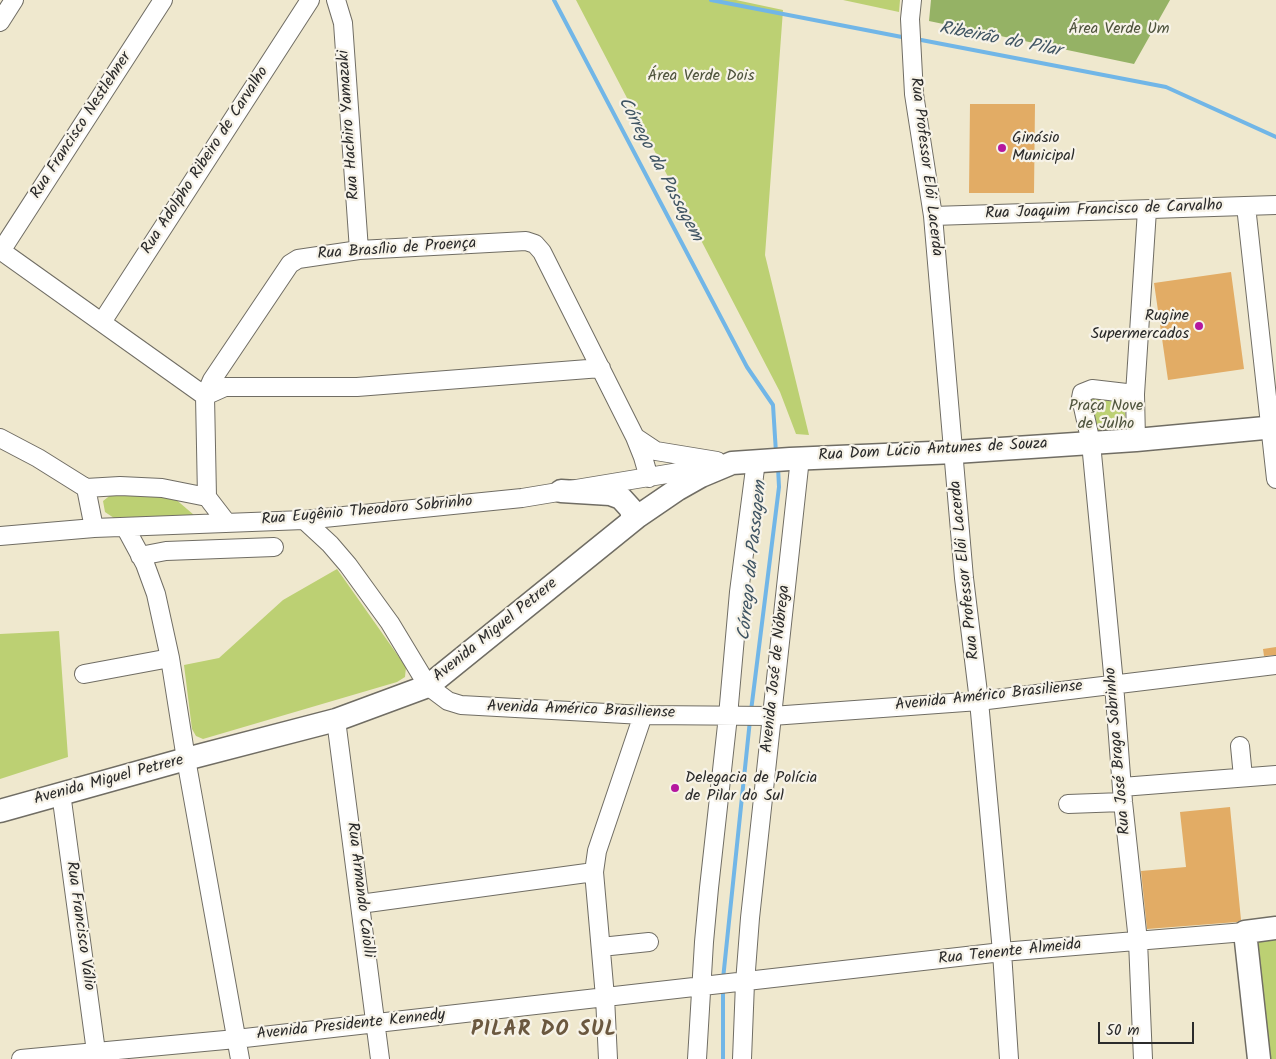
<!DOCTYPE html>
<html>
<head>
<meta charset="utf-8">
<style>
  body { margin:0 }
  #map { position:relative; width:1276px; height:1059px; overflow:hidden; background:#efe8ce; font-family:Kalam,sans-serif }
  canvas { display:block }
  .scale { position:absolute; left:1098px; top:1022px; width:96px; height:22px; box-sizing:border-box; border:2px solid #2b2b2b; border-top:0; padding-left:6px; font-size:15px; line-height:18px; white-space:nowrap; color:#2b2b2b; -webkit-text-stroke:4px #f7f3e8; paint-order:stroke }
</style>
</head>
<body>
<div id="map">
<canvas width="1276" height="1059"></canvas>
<div class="scale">50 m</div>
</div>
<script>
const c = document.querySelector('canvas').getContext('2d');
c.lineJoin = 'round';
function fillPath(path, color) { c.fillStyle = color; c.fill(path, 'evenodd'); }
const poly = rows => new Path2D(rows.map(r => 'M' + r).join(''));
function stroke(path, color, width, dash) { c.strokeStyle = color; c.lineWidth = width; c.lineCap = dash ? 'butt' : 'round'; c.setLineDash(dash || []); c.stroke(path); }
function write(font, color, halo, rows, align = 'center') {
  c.font = font + ' Kalam,sans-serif'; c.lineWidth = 4.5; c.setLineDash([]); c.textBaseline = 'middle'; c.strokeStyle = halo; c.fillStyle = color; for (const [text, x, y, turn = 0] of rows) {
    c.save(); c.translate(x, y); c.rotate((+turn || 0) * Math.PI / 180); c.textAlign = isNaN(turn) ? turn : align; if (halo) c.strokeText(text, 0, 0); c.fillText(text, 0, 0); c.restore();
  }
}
fillPath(poly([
  [576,0,736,0,783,10,765,255,809,435,796,434,780,392],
  [843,0,900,0,899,12],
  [1091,396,1126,401,1124,433,1090,435,1088,403],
  [112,494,173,497,194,515,114,518,105,512,103,501],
  [337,569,406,667,405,677,397,682,203,739,196,736,192,729,184,665,219,658,283,600],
  [59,631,68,757,0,779,0,634],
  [1276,936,1276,1059,1269,1059,1258,940]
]), '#bcd073');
fillPath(poly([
  [931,0,1170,0,1134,64,929,21]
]), '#95b265');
stroke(poly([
  [554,0,747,367,773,405,776,453],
  [711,0,907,38],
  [916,39,1166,87,1276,137],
  [751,711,779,487,778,467],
  [723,979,750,720],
  [723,1059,723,989]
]), '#71b6e7', 4);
fillPath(poly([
  [970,104,1035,104,1034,193,969,193],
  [1231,272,1244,369,1168,380,1154,283],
  [1276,647,1276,655,1264,656,1263,649],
  [1230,807,1241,920,1237,922,1147,929,1141,871,1186,867,1180,812]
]), '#e2ac65');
const minor = poly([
  [336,0,343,23,359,250],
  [912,0,910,19,914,94,933,216,964,578,979,701,1002,952,1009,1059],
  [0,22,14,0],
  [1246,206,1276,479],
  [933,216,1276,205],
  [0,250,205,396,225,387,357,387,601,368],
  [1,251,163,0],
  [102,322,310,0],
  [1135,394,1092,389,1082,393,1081,398,1091,443,1114,684,1123,802,1138,941,1143,1059],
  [635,437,656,451,717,461],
  [0,438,38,458,86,488,120,486,162,488,207,497],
  [1136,440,1135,394,1147,210],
  [86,488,94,528],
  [304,520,330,544,348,565,390,623,428,686,448,701,461,705,643,715,772,716,979,701,1276,665],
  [227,523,207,497,205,396,212,380,290,264,298,259,359,250,526,241,535,244,542,252,635,437,643,457,649,478],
  [125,527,145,564,156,594,170,658,186,759,240,1059],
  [0,536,94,528,304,520,522,498,709,467],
  [140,556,166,551,274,547],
  [84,674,170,658],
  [336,720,380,1059],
  [1240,746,1243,777],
  [1122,787,1276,775],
  [61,793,97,1059],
  [1068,804,1123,802],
  [360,904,594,872],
  [601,947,649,942],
  [21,1059,236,1039,1002,952,1245,932],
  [608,1059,605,997,594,872,597,851,643,715],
  [697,1059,704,942,709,888,728,716,739,592,756,461],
  [742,1059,745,983,750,918,800,458]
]);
const major = poly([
  [561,491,610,494,621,498,631,509,633,520],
  [0,811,186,759,336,720,428,686,637,517,678,489,701,476,732,463,790,459,955,452,1136,440,1276,427],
  [1259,1059,1245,932,1276,928]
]);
stroke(minor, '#706d64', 20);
stroke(major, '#706d64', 25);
stroke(minor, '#fff', 18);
stroke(major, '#fff', 22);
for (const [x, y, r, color] of [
  [1002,148,5,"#b5179e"],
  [1199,326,5,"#b5179e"],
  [675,788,5,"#b5179e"]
]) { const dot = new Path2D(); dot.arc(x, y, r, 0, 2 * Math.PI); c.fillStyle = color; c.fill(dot); stroke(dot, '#f7f3e8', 2); }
write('16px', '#4f543d', '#f7f3e8', [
  ["Área Verde Um",1119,30],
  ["Área Verde Dois",701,77],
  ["Praça Nove",1106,407],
  ["de Julho",1106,425]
]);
write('16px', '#2b2b2b', '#f7f3e8', [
  ["Rua Hachiro Yamazaki",350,125,-94],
  ["Rua Francisco Nestlehner",82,126,-57],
  ["Rua Adolpho Ribeiro de Carvalho",206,161,-57],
  ["Rua Professor Elói Lacerda",925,167,83],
  ["Rua Joaquim Francisco de Carvalho",1104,211,-2],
  ["Rua Brasílio de Proença",397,250,-4],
  ["Rua Dom Lúcio Antunes de Souza",933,451,-3],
  ["Rua Eugênio Theodoro Sobrinho",367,512,-5],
  ["Rua Professor Elói Lacerda",966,570,-96],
  ["Avenida Miguel Petrere",496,631,-39],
  ["Avenida José de Nóbrega",777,669,-84],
  ["Avenida Américo Brasiliense",989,697,-6],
  ["Avenida Américo Brasiliense",581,711,2],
  ["Rua José Braga Sobrinho",1119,751,-95],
  ["Avenida Miguel Petrere",109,781,-15],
  ["Rua Armando Caiolli",359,890,83],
  ["Rua Francisco Válio",79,926,82],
  ["Rua Tenente Almeida",1010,953,-6],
  ["Avenida Presidente Kennedy",351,1026,-6]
]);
write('16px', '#2b2b2b', '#f7f3e8', [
  ["Ginásio",1012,139],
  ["Municipal",1012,157],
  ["Rugine",1189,317,"right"],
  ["Supermercados",1189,335,"right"],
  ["Delegacia de Polícia",685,779],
  ["de Pilar do Sul",685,797]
], 'left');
write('italic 18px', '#405563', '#f7f3e8', [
  ["Ribeirão do Pilar",1000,41,11],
  ["Córrego da Passagem",659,170,62],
  ["Córrego da Passagem",754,561,-84]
]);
c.letterSpacing = '1px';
write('bold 21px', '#6b583f', '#f7f3e8', [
  ["PILAR DO SUL",544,1031]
]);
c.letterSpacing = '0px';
</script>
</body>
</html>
